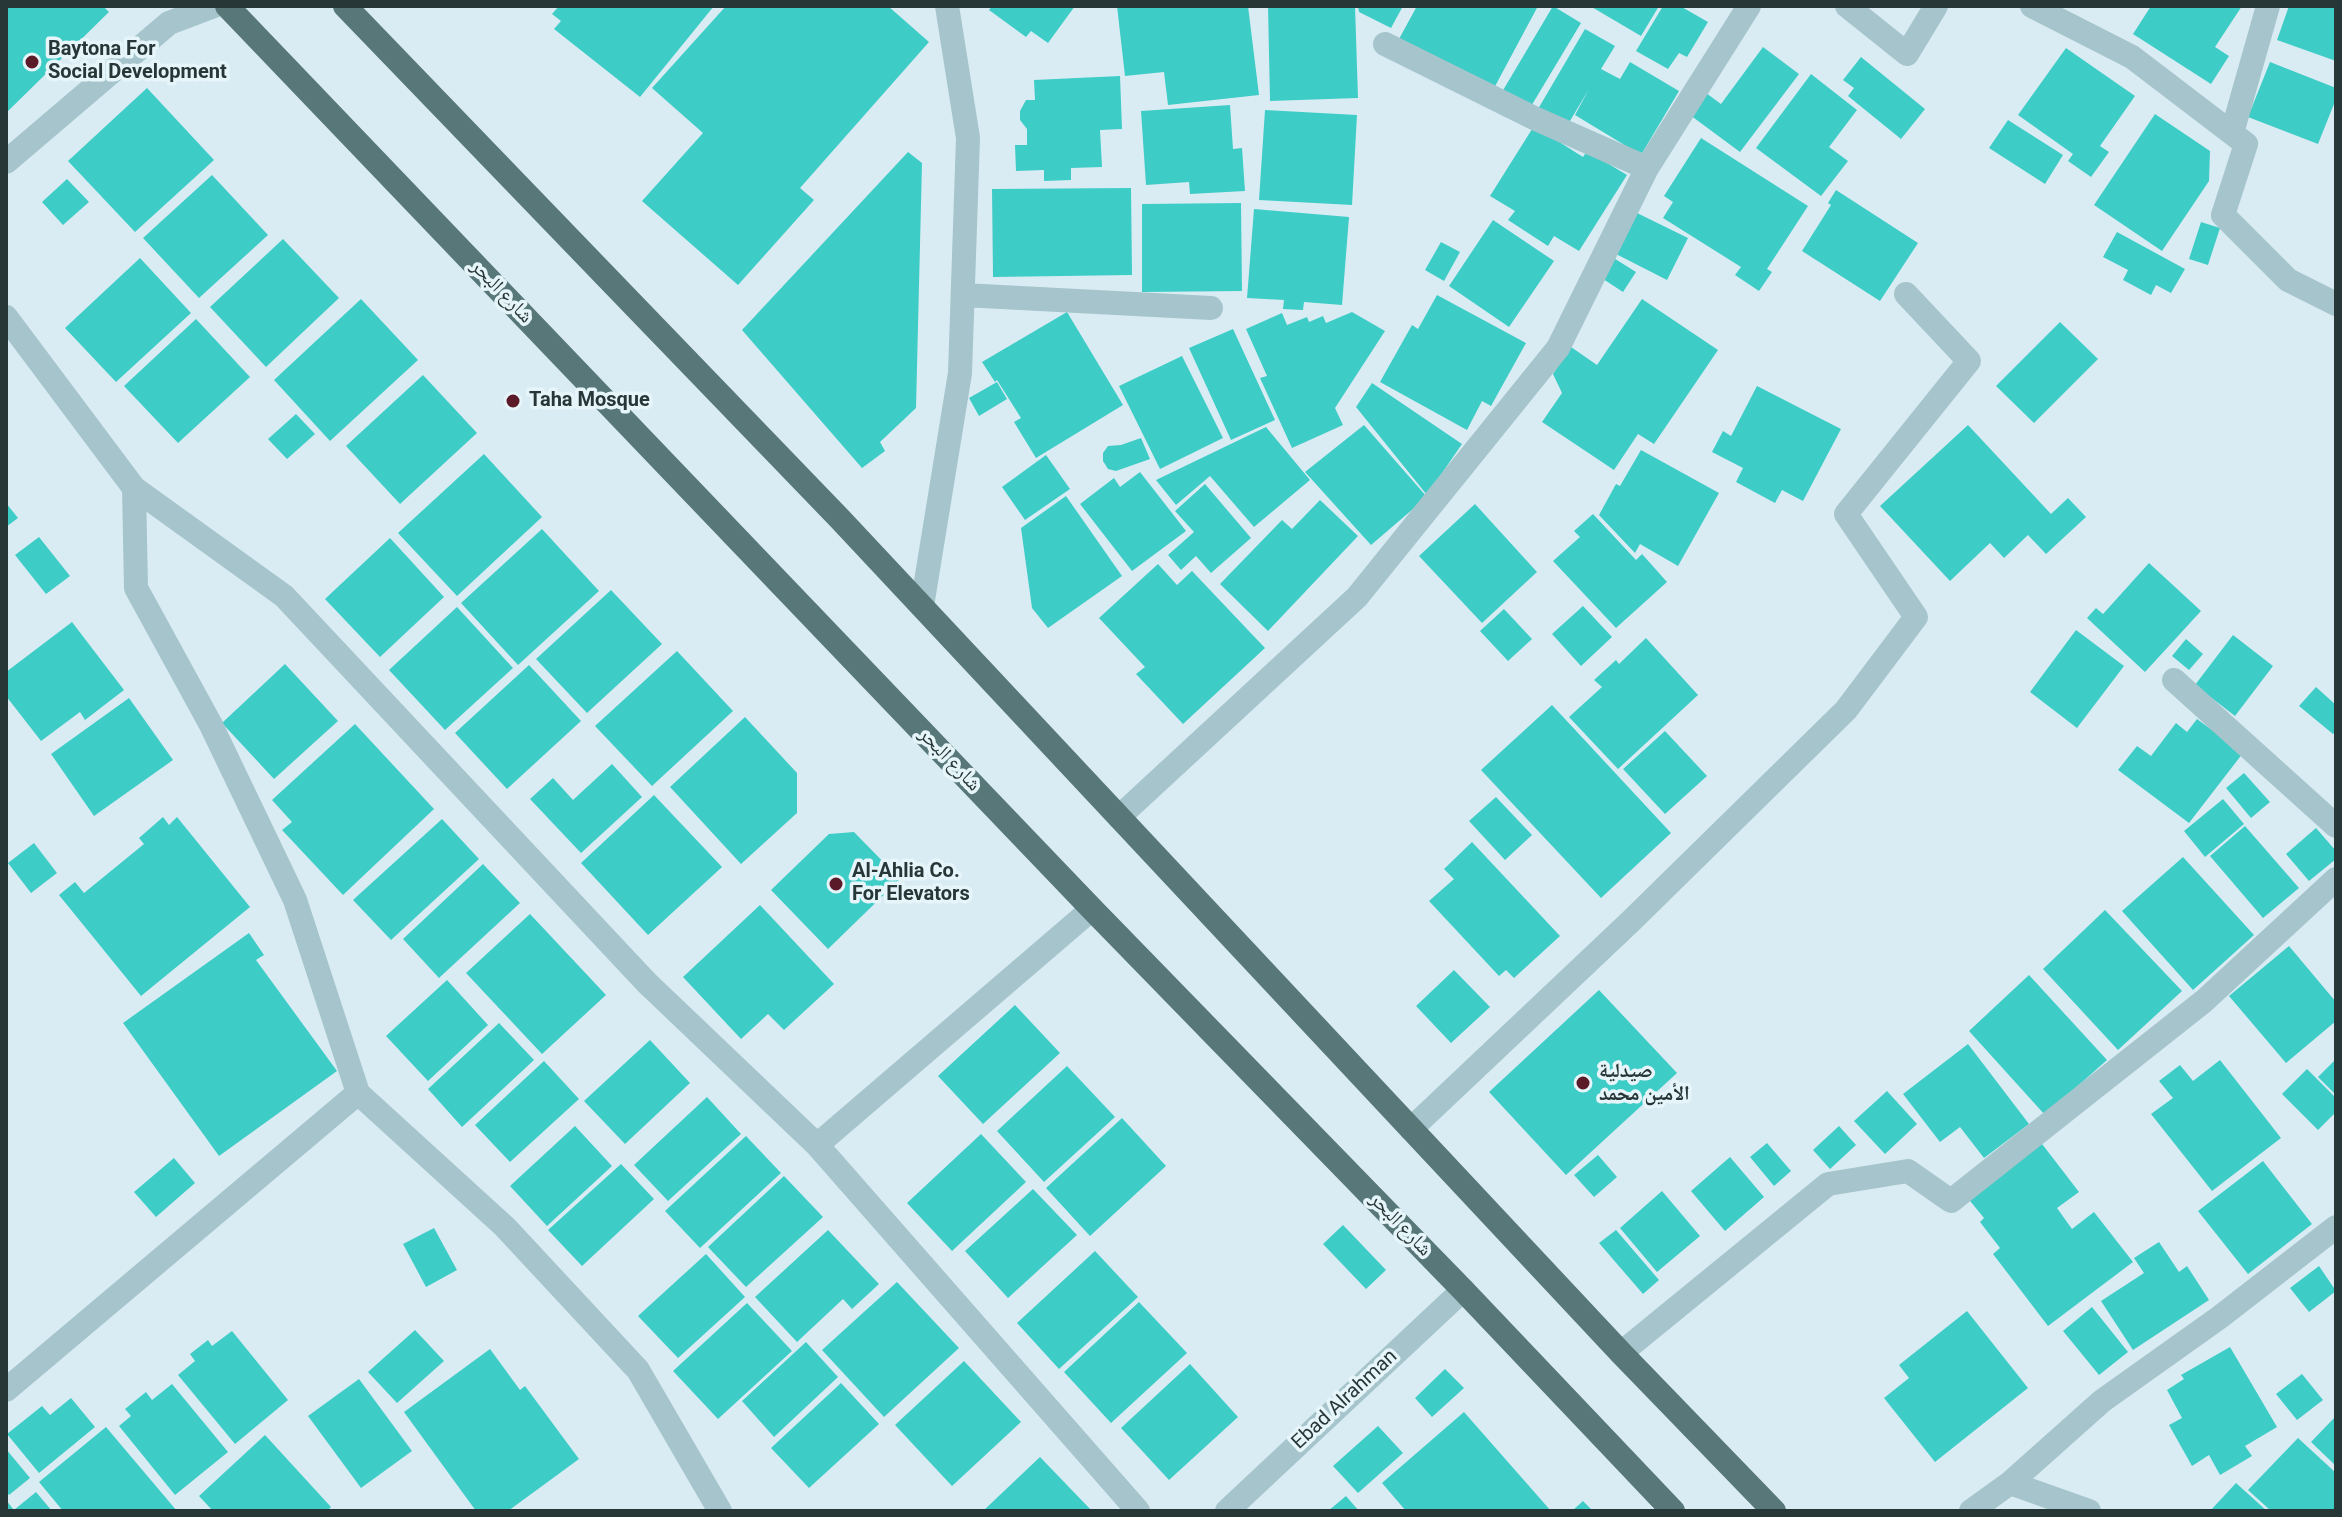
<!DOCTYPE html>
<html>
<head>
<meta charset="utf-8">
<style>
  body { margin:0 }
  #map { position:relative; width:2342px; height:1517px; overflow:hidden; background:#daecf3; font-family:Roboto,sans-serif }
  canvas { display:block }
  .frame { position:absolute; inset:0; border:8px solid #273637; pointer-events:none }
</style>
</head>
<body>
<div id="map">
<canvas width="2342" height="1517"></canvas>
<div class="frame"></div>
</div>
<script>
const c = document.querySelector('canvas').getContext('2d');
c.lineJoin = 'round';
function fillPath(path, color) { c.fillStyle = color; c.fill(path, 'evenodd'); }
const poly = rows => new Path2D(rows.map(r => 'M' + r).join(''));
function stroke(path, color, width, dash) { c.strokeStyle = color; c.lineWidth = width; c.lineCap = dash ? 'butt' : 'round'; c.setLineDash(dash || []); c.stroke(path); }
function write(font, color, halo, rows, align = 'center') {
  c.font = font + ' Roboto,"Noto Naskh Arabic",sans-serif'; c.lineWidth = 7; c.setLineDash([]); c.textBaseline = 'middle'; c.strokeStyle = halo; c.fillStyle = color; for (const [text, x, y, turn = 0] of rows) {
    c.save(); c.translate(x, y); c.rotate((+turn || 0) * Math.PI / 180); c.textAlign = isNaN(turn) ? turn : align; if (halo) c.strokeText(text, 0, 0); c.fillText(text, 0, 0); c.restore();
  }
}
fillPath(poly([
  [6,6,103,6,109,12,6,113],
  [559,6,714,6,640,97,554,29,561,21,552,14],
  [726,6,888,6,929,42,800,188,814,200,738,285,642,201,703,133,652,88],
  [992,6,1075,6,1048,43,1031,31,1026,37,989,10],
  [1117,6,1248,6,1259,95,1168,105,1164,72,1125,76],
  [1268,6,1355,6,1358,98,1270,101],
  [1358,6,1403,6,1391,28,1359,12],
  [1417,6,1538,6,1493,90,1399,39],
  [1553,6,1581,23,1530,108,1502,92],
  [1590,6,1659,6,1641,36],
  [1663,6,1680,6,1708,22,1687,57,1679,53,1668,69,1636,51],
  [2151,6,2242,6,2215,47,2229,56,2211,84,2133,34],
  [2289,6,2336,6,2336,61,2277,40],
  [1585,29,1615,46,1601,69,1620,79,1630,62,1679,91,1641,155,1575,115,1589,89,1567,126,1538,109],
  [1763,47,1799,74,1740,152,1690,115,1706,93,1721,104],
  [2066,48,2135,96,2100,146,2109,152,2091,177,2068,161,2073,154,2018,115],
  [1861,57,1925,109,1901,139,1848,96,1854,88,1843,80],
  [2270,62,2336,88,2336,99,2318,144,2248,117],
  [1811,74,1857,110,1829,147,1848,161,1821,196,1756,148],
  [1120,76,1122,129,1100,130,1102,167,1071,168,1071,180,1044,181,1044,170,1016,171,1015,145,1027,145,1027,129,1020,120,1020,111,1026,100,1035,100,1034,80],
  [147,88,214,160,135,232,68,161],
  [1230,105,1233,149,1242,148,1245,191,1190,194,1189,182,1146,185,1141,111],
  [1265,110,1357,115,1352,205,1259,200],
  [2155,114,2210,151,2209,181,2162,251,2094,205],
  [2008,120,2063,155,2045,184,1989,148],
  [1534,126,1583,157,1587,151,1627,175,1579,251,1554,236,1548,246,1508,220,1515,211,1490,196],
  [1701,138,1808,206,1767,269,1772,272,1759,291,1735,275,1741,267,1663,218,1673,202,1664,196],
  [908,152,922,163,916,408,880,442,885,451,862,468,742,330],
  [212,175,268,235,199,298,143,238],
  [67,179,89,202,63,225,42,202],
  [1131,188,1132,275,993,277,992,189],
  [1836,190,1918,243,1880,301,1802,251,1831,205,1828,203],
  [1241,203,1242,291,1142,292,1142,204],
  [1254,209,1349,217,1342,305,1304,302,1303,310,1283,309,1284,300,1247,298],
  [1637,213,1688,238,1667,280,1616,254],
  [1493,220,1554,261,1509,327,1449,286],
  [2201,222,2220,228,2208,265,2189,259],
  [2117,232,2185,269,2171,293,2156,285,2151,295,2123,280,2128,270,2103,257],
  [283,239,339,298,266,367,210,307],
  [1441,242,1460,252,1444,281,1425,270],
  [1612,257,1636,272,1623,292,1600,277],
  [140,258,191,313,116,382,65,328],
  [1437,295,1526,343,1491,406,1482,401,1467,430,1380,382,1412,325,1418,329],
  [361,299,418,360,330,441,274,380],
  [1642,299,1718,350,1654,444,1638,434,1614,470,1542,422,1562,393,1553,374,1571,347,1597,365],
  [1067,312,1123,405,1036,458,1014,422,1021,418,997,380,995,382,982,362],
  [1352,312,1385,331,1335,408,1343,425,1292,448,1260,378,1267,376,1246,329,1282,313,1287,325,1307,317,1309,322,1323,316,1326,323],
  [196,319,250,377,178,443,124,386],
  [2060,322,2098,359,2034,423,1996,386],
  [1233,329,1275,420,1231,440,1189,348],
  [1182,356,1223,438,1160,469,1119,386],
  [423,375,477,433,400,504,346,446],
  [997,382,1007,399,979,416,969,398],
  [1372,383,1462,444,1427,495,1356,407],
  [1757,386,1841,429,1803,501,1782,490,1775,503,1736,482,1743,468,1712,452,1723,431,1731,436],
  [296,414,315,434,287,459,268,439],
  [1364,425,1427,497,1371,545,1305,472],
  [1968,425,2051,514,2068,498,2086,517,2046,554,2028,535,2004,558,1990,543,1950,581,1880,506],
  [1266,427,1310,480,1254,527,1210,476,1176,505,1156,480],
  [1141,438,1150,459,1116,471,1108,469,1103,461,1103,453,1108,446,1121,445],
  [1641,450,1719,493,1678,566,1640,544,1635,553,1599,515,1616,484,1620,486],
  [484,454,542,517,457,596,398,533],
  [1046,455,1070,489,1025,520,1002,487],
  [1140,472,1186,531,1132,571,1080,504,1114,478,1120,487],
  [1205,484,1251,538,1211,573,1196,556,1181,570,1168,555,1194,532,1175,511],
  [1066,496,1122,576,1048,628,1032,608,1021,528],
  [1320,500,1358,536,1268,631,1220,584,1282,520,1292,529],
  [6,503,18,518,6,527],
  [1475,504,1537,572,1482,623,1419,556],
  [1593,514,1636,560,1642,554,1667,582,1616,628,1553,561,1580,537,1574,531],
  [542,529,599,591,518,665,461,603],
  [39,537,70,576,46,594,15,555],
  [390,538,444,597,380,657,325,599],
  [2149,563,2201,611,2145,672,2087,618,2096,608,2103,614],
  [1158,564,1177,585,1192,571,1265,648,1183,724,1136,674,1145,667,1099,618],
  [611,590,662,644,587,713,536,659],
  [1583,606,1612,637,1581,666,1552,634],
  [457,607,513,668,445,730,389,670],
  [1504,609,1532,639,1508,661,1480,631],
  [72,622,124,690,85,720,80,712,41,741,6,696,6,672],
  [2076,630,2124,666,2077,728,2030,692],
  [2233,635,2273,666,2235,716,2195,685],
  [1646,638,1698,695,1618,769,1569,717,1602,687,1594,680,1616,660,1619,664],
  [2186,639,2203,654,2189,670,2172,656],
  [677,651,733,711,652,786,595,726],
  [285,664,338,721,274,779,222,723],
  [529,665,581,721,507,789,455,733],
  [2316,687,2336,705,2336,731,2333,734,2299,706],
  [129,698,173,760,94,816,51,754],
  [1552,705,1671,833,1601,898,1481,770],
  [745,717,797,773,797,813,741,864,670,787],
  [2197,719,2243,753,2189,823,2118,770,2137,746,2151,756,2176,723,2187,732],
  [355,724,434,809,343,895,282,830,292,822,272,800],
  [1665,731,1707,776,1665,814,1623,769],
  [612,764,642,797,581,853,530,799,553,778,573,800],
  [2244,773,2270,802,2251,818,2226,788],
  [654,795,722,867,648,935,581,863],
  [1496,797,1532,835,1505,860,1469,821],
  [2223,799,2244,824,2205,857,2184,831],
  [163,817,169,825,177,817,250,907,141,996,59,895,75,882,84,893,144,844,139,838],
  [442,819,479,859,391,940,353,900],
  [2245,826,2299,888,2263,918,2210,856],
  [2316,828,2336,851,2336,859,2309,881,2286,854],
  [854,832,900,879,828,949,771,890,829,834],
  [1472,842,1560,936,1514,978,1506,970,1499,976,1429,901,1454,879,1444,869],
  [34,843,57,873,31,893,8,863],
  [2183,857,2254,935,2193,990,2122,911],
  [483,864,520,903,439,978,403,939],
  [760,905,834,984,784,1030,768,1014,741,1039,683,977],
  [2105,910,2182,991,2118,1050,2043,969],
  [530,914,606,995,542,1054,466,973],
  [249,933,264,955,256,960,337,1071,219,1156,123,1023],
  [2289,946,2336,1002,2336,1021,2286,1063,2229,996],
  [1454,970,1490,1007,1451,1043,1416,1006],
  [2029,975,2107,1060,2045,1115,1969,1031],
  [447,980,488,1025,428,1081,386,1036],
  [1599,990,1677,1073,1566,1175,1489,1092],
  [1015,1005,1060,1053,983,1124,938,1076],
  [499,1023,534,1060,462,1127,428,1089],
  [650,1040,690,1083,625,1144,584,1101],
  [1968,1044,2029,1124,1984,1158,1960,1127,1940,1142,1903,1094],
  [2336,1059,2336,1095,2318,1077],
  [2220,1060,2281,1138,2212,1191,2151,1114,2173,1098,2159,1081,2180,1065,2193,1081],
  [544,1061,579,1099,510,1162,475,1125],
  [1067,1066,1115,1117,1044,1182,997,1131],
  [2307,1069,2336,1098,2336,1112,2318,1130,2282,1094],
  [1887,1091,1917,1124,1885,1154,1854,1121],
  [707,1097,741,1134,668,1201,634,1165],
  [1122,1118,1166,1166,1090,1236,1046,1188],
  [575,1126,612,1166,547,1226,510,1186],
  [1839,1126,1856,1145,1830,1169,1813,1150],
  [981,1134,1026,1182,952,1251,907,1203],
  [746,1136,781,1173,700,1248,665,1211],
  [2039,1140,2079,1192,2057,1208,2072,1229,2094,1212,2133,1262,2048,1326,1993,1254,2000,1248,1980,1222,1984,1218,1966,1196],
  [1767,1143,1791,1171,1774,1186,1750,1157],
  [1598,1155,1617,1177,1594,1197,1574,1175],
  [1730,1157,1764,1197,1725,1231,1691,1191],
  [174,1158,195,1183,156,1217,134,1192],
  [2263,1161,2312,1224,2248,1274,2198,1211],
  [621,1164,654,1199,582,1266,548,1230],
  [784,1176,823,1217,746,1287,708,1247],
  [1033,1189,1077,1235,1008,1298,965,1251],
  [1662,1191,1700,1236,1657,1272,1620,1228],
  [1343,1225,1386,1270,1366,1289,1323,1244],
  [434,1228,457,1270,426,1287,403,1244],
  [828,1230,879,1284,852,1309,843,1299,797,1342,755,1297],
  [1616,1230,1659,1280,1643,1294,1599,1243],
  [2159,1242,2179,1272,2187,1266,2209,1300,2133,1350,2101,1301,2144,1273,2134,1258],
  [1095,1251,1138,1297,1059,1369,1017,1323],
  [706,1254,745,1297,678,1358,638,1316],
  [2319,1266,2336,1291,2309,1312,2290,1288],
  [897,1282,959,1348,884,1417,822,1350],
  [1139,1302,1187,1353,1111,1423,1064,1372],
  [747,1303,792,1351,718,1419,673,1371],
  [2092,1307,2128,1352,2099,1375,2063,1331],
  [1967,1311,2028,1388,1935,1462,1884,1398,1909,1378,1899,1365],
  [415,1330,444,1361,397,1403,368,1372],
  [232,1331,288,1400,235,1444,178,1375,195,1361,190,1354,208,1340,212,1346],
  [806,1342,838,1377,774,1437,742,1401],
  [2230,1347,2277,1427,2245,1446,2252,1456,2220,1475,2209,1455,2192,1466,2169,1425,2182,1418,2167,1390,2184,1379,2181,1375],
  [490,1349,520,1390,525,1386,579,1459,508,1511,476,1511,404,1412],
  [964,1361,1021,1422,952,1486,895,1425],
  [1190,1364,1238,1417,1169,1480,1121,1428],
  [1445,1369,1464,1388,1432,1417,1415,1398],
  [2302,1374,2323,1400,2297,1420,2276,1394],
  [359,1379,412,1451,361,1488,308,1416],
  [841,1383,879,1424,809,1488,771,1448],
  [172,1384,228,1452,175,1495,119,1426,131,1416,125,1409,146,1392,152,1400],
  [71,1398,95,1427,39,1473,7,1434,42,1406,50,1415],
  [1464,1412,1551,1511,1406,1511,1382,1483],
  [2336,1416,2336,1466,2311,1442],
  [1378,1426,1403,1453,1358,1493,1333,1466],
  [106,1427,177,1511,63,1511,39,1482],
  [265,1435,331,1507,327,1511,213,1511,199,1496],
  [2298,1438,2336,1473,2336,1511,2271,1511,2248,1490],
  [6,1449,30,1478,9,1495,6,1491],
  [1040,1457,1092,1511,983,1511],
  [2236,1483,2267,1511,2210,1511],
  [36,1492,52,1511,6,1511,6,1500,14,1510],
  [1346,1496,1359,1511,1328,1511],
  [1583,1501,1593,1511,1572,1511]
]), '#3eccc7');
stroke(poly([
  [1847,6,1907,54,1936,6],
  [2032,6,2132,57,2246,144,2223,215,2288,280,2336,304],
  [1385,44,1534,118,1647,168],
  [2232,133,2268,6],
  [6,162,169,23,214,6],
  [963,295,1211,308],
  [6,317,134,488,136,588,211,725,295,900,358,1093,505,1227,638,1370,720,1511],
  [134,488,284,596,647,983,817,1145,1138,1511],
  [922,606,960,373,968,138,947,6],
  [2174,680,2336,826],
  [1119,817,1357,597,1558,348,1647,168,1749,6],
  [1411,1129,1630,922,1846,710,1916,617,1846,514,1969,361,1906,294],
  [817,1145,1092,909],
  [1621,1353,1828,1184,1908,1171,1951,1201,2204,1001,2336,879],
  [6,1390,358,1093],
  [2010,1483,2089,1511],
  [1227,1511,1463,1290],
  [1971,1511,2010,1483,2102,1401,2220,1317,2336,1227]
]), '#a5c4cb', 24);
stroke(poly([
  [227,6,1092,909,1463,1290,1673,1511],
  [345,6,840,519,1621,1353,1774,1511]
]), '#577779', 24);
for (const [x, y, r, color] of [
  [32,62,8,"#5a1a28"],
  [513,401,8,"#5a1a28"],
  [836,884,8,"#5a1a28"],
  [1583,1083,8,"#5a1a28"]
]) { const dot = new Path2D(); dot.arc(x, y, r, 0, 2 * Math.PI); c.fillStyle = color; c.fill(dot); stroke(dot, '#e6f5fa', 3); }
write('bold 20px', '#273637', '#e6f5fa', [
  ["Baytona For",48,50],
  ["Social Development",48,73],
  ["Taha Mosque",529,401],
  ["Al-Ahlia Co.",852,872],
  ["For Elevators",852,895],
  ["صيدلية",1599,1072],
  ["الأمين محمد",1599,1095]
], 'left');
write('20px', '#273637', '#e6f5fa', [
  ["شارع البحر",501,292,46],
  ["شارع البحر",949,760,46],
  ["شارع البحر",1400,1225,46],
  ["Ebad Alrahman",1345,1400,-43]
]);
</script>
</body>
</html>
